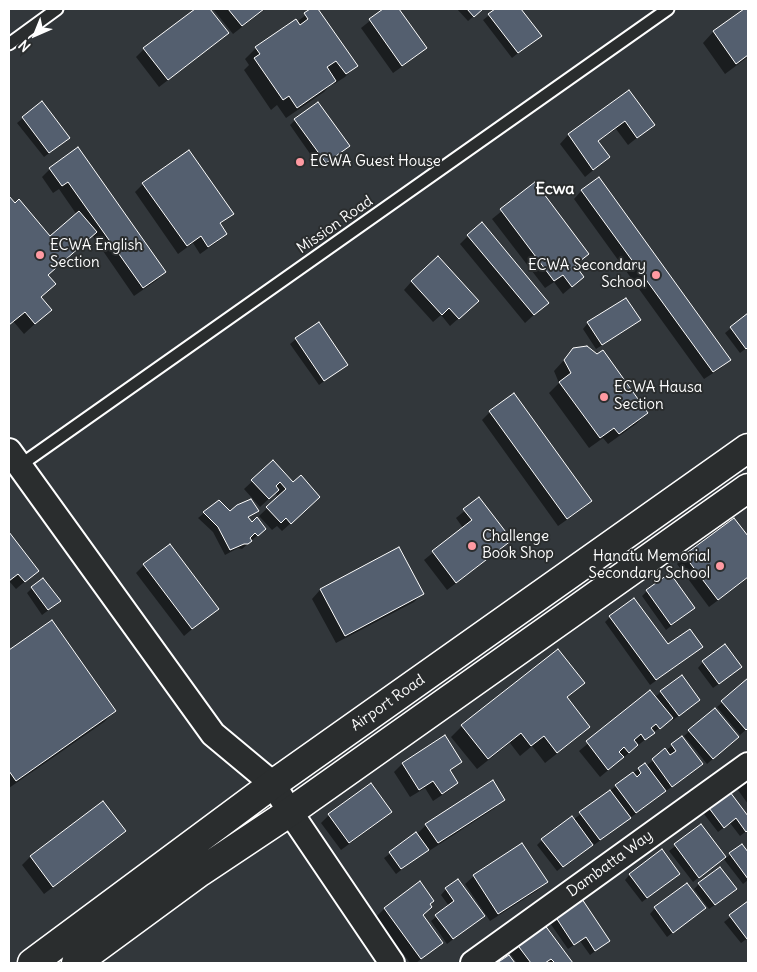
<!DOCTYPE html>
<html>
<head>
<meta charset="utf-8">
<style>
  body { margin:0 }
  #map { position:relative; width:757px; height:972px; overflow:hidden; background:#32373b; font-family:Delius,sans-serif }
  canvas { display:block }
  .frame { position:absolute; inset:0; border:10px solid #fff; pointer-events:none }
  .north { position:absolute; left:10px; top:10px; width:50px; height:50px; -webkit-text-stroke:4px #2a2d2e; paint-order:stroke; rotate:224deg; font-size:14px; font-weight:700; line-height:20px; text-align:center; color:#fff }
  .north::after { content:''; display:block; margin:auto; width:18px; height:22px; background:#fff; clip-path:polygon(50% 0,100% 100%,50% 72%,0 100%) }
</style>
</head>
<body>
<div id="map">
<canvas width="757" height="972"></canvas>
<div class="frame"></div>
<div class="north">N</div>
</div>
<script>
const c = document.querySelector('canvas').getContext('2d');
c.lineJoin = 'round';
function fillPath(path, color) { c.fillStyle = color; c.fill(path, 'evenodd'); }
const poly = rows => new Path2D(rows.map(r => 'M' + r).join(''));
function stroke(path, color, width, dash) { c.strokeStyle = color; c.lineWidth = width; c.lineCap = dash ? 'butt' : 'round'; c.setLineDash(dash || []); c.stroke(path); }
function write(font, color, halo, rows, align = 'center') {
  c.font = font + ' Delius,sans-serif'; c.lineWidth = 4; c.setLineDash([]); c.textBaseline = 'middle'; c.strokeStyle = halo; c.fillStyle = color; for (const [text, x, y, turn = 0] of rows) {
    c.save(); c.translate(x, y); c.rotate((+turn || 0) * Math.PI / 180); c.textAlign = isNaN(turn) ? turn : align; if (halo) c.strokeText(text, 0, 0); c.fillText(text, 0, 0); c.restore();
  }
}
fillPath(poly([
  [197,9,208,9,227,33,219,41,159,87,136,57,144,49],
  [213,9,265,9,233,34],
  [313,9,316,9,356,66,345,77,334,84,333,82,324,92,286,118,277,105,271,110,244,70,249,65,245,59,256,48,296,20,297,22],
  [385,9,397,9,425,48,417,56,393,73,361,28],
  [457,9,482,9,468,21],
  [497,9,519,9,540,35,512,58,483,20],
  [746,9,748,9,748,57,725,74,703,43,713,32],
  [629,91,653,125,628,145,616,129,597,142,609,157,585,177,560,144,568,135],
  [41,103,63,143,44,157,17,123],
  [295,120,348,146,320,168,290,125],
  [78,149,165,272,157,280,134,296,92,235,47,275,55,284,40,298,39,320,24,334,13,321,9,325,9,198,50,238,77,215,59,189,53,193,42,177,50,169],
  [143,184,232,214,219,225,225,234,217,242,200,254,193,243,178,254,135,192],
  [535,184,588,254,574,266,583,277,563,294,554,282,545,288,492,219],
  [582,190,729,360,721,368,704,379,574,199],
  [468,236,547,303,525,323,460,244],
  [412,281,469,309,450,326,441,315,433,322,404,290],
  [748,314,748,347,740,353,725,333],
  [639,320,634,325,596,349,583,329,588,323],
  [296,339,346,364,319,385,290,344],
  [574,349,647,413,636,424,608,444,603,438,589,448,549,393,559,383,554,371],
  [514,395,590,501,582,509,558,526,482,420,490,412],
  [273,462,311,505,282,531,277,526,272,530,259,516,279,497,275,493,260,507,244,489],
  [479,499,510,540,502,548,447,590,424,560,463,528,456,518],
  [219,501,230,513,257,510,248,518,259,534,242,549,238,548,225,555,213,532,198,518],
  [734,519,748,539,748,578,709,607,677,564,685,556],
  [9,534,37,571,16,589,9,581],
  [398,549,422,594,414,602,336,643,312,599,320,590],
  [144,565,217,608,184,636,136,573],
  [32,588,54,606,42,615,27,593],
  [647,591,694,608,666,630,642,596],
  [610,617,668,646,696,652,650,685,605,622],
  [52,622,115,711,104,722,9,788,9,652],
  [558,651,583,683,566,699,589,727,578,737,545,763,532,746,520,756,510,743,477,769,451,737,462,726],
  [703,662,735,672,713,688,698,668],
  [748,680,748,728,740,735,717,707],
  [650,692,654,698,661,692,693,705,673,720,671,718,600,777,579,751],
  [714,709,732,742,707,764,684,736],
  [444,737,460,762,449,772,457,783,448,791,433,801,425,788,410,797,394,772,402,764],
  [682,738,702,764,594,845,593,843,557,871,537,845,542,840,573,820,616,786,645,764,646,766],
  [748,780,748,804,738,790],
  [730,794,748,819,748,830,740,836,730,823,718,832,704,814],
  [503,799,495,808,429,851,428,849,396,874,384,858,416,835,426,825],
  [103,802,125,831,116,839,44,894,22,865,30,857],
  [391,812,382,820,341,850,321,823,329,815],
  [701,826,726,858,742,845,748,854,748,880,743,884,723,858,693,882,669,851],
  [630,874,673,879,642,902,625,880],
  [474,876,546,882,538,890,490,921,465,884],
  [420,883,429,905,422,916,442,943,416,963,410,963,376,917,384,909],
  [699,884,730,894,709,909,694,889],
  [446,889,483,916,447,944,431,921,449,906,441,895],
  [748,903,748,938,741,943,724,922],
  [655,908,704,908,667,937,650,914],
  [556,917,608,941,590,955,580,941,568,949,550,923],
  [543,925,571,963,517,963,509,952,517,944]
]), '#0007');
const building = poly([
  [195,9,210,9,229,33,168,80,143,48,195,9],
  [228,9,264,9,242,26,228,9],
  [310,9,318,9,358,66,346,74,336,61,327,67,336,81,297,108,289,96,283,100,254,58,260,54,255,47,296,19,300,25,308,19,304,13,310,9],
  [383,9,399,9,427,48,402,66,369,19,383,9],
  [467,9,483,9,474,17,467,9],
  [495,9,521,9,542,36,518,53,488,14,495,9],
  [744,9,748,9,748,55,736,64,713,31,744,9],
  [629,90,655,125,637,138,625,121,598,141,610,157,593,170,568,134,629,90],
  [42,101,70,138,49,153,22,117,42,101],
  [318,102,350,146,326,163,294,119,318,102],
  [78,147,166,272,143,288,68,182,62,186,49,168,78,147],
  [189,150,234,214,220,223,227,234,208,247,201,236,187,246,142,183,189,150],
  [599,177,731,360,713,372,581,190,599,177],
  [535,182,589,254,575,265,584,277,572,287,563,275,554,281,500,209,535,182],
  [9,196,15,203,19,199,50,236,79,211,97,232,48,275,56,284,41,297,52,310,35,324,25,312,9,325,9,196],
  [482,222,549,303,534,315,467,235,482,222],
  [438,256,479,301,459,319,449,308,442,315,411,281,438,256],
  [626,298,641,320,602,345,587,322,626,298],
  [748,313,748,347,746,349,730,327,748,313],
  [319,322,348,365,324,381,295,338,319,322],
  [587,346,597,354,603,350,648,413,619,434,614,428,600,438,559,382,571,373,564,360,573,348,587,346],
  [514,393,592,501,567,519,489,411,514,393],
  [273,460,293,482,301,475,320,497,291,524,286,518,281,523,266,507,286,489,280,482,276,486,279,490,269,499,251,480,273,460],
  [479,497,512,540,456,583,432,551,472,520,463,509,479,497],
  [251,499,259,511,248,517,252,522,257,517,266,529,258,536,255,533,250,538,252,541,248,544,244,544,230,550,218,527,203,512,219,500,230,511,237,505,251,499],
  [734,518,748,536,748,577,718,600,684,555,734,518],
  [9,532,39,571,25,582,18,574,9,581,9,532],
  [170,544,219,609,192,629,143,564,170,544],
  [399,547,424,594,345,636,320,589,399,547],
  [670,573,695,608,671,625,646,590,670,573],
  [43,578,61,601,48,610,31,587,43,578],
  [634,598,668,644,690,629,703,647,656,680,609,616,634,598],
  [52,620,116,711,16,781,9,771,9,650,52,620],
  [725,644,742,667,719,684,702,661,725,644],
  [558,649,585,683,567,697,590,727,557,753,544,736,531,746,521,733,488,759,461,725,558,649],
  [682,675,700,700,679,716,660,691,682,675],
  [748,678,748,728,746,730,721,701,748,678],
  [650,690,673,718,660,729,656,724,651,728,655,733,645,740,641,734,634,740,638,745,629,753,624,747,619,752,624,757,608,770,586,741,650,690],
  [715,708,739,737,713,759,688,730,715,708],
  [445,735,462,762,450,770,458,783,442,794,433,781,419,790,402,763,445,735],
  [682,736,703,764,672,787,652,759,665,748,670,755,676,751,671,744,682,736],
  [645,763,666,791,636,813,615,785,633,772,637,777,641,773,638,768,645,763],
  [493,780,505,800,438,843,425,824,493,780],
  [371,783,392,812,349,843,328,814,371,783],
  [610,790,631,818,600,840,579,812,610,790],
  [730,792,748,816,748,830,746,832,736,818,724,828,709,808,730,792],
  [103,801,126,831,53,887,30,856,103,801],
  [572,816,593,845,563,867,541,839,572,816],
  [701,824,726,857,699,878,674,844,701,824],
  [416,832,429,850,401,869,389,852,416,832],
  [522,843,548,882,498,914,473,875,522,843],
  [742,844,748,852,748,879,729,853,742,844],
  [662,849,680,874,647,898,629,874,662,849],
  [720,867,737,889,715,905,698,883,720,867],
  [458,879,485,916,453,939,435,915,454,901,445,888,458,879],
  [420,881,434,901,430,904,432,907,423,915,443,943,421,959,384,908,420,881],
  [687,883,706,908,673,933,654,907,687,883],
  [582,899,610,941,595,951,586,937,574,945,555,916,582,899],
  [748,901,748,938,747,939,729,915,748,901],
  [544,924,573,963,555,963,551,959,545,963,531,963,516,943,544,924],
  [509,955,515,963,497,963,509,955]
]);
fillPath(building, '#545f6f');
stroke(building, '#fff', 1);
const lane = poly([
  [9,44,57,9],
  [19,466,668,9]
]);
const street = poly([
  [9,451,213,734,273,784,290,812,392,963],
  [473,963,748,765]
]);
const secondary = poly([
  [32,963,273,784,748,448],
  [76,963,200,872,290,812,748,488]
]);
stroke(lane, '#fff', 15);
stroke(street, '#fff', 28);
stroke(secondary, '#fff', 31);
stroke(lane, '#2a2d2e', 11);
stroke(street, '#2a2d2e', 24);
stroke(secondary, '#2a2d2e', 28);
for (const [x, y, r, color] of [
  [300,162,5,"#ff9aa2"],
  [40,255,5,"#ff9aa2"],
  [656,275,5,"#ff9aa2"],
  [604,397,5,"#ff9aa2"],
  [472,546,5,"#ff9aa2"],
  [720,566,5,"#ff9aa2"]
]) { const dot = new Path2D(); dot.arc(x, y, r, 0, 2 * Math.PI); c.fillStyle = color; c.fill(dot); stroke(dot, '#2a2d2e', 2); }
write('15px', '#fff', '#2a2d2e', [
  ["ECWA Guest House",310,162],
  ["ECWA English",50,246],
  ["Section",50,263],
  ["ECWA Secondary",646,266,"right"],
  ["School",646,283,"right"],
  ["ECWA Hausa",614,388],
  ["Section",614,405],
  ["Challenge",482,537],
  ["Book Shop",482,554],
  ["Hanatu Memorial",710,557,"right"],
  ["Secondary School",710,574,"right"]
], 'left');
write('15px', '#fff', '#2a2d2e', [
  ["Mission Road",335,225,-35],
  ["Airport Road",388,703,-35],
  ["Dambatta Way",610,864,-36]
]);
write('bold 16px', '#fff', '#2a2d2e', [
  ["Ecwa",555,189]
]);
</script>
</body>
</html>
